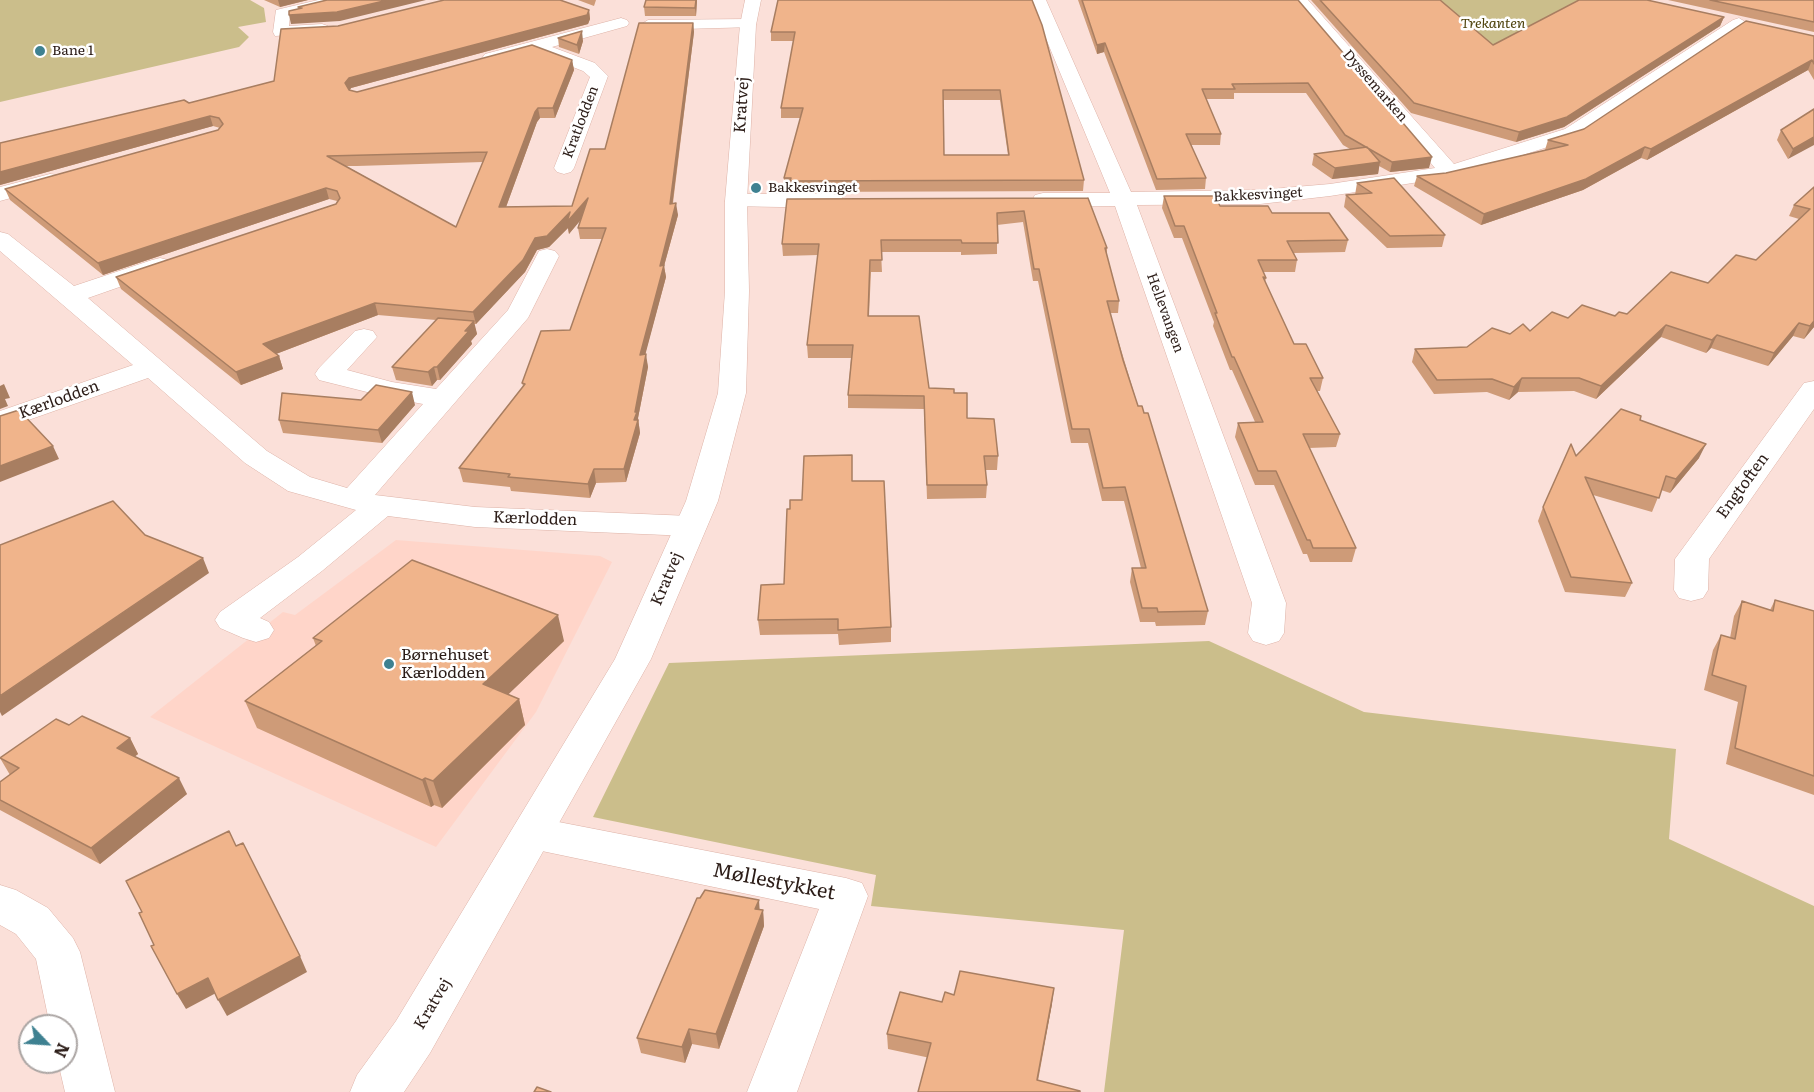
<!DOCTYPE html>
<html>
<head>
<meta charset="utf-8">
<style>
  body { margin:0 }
  #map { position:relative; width:1814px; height:1092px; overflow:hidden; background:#fbe0d9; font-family:Literata,serif }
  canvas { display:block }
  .north { position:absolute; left:18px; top:1014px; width:60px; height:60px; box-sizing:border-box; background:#fff; border:2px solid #aba5a3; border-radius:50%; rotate:115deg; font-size:16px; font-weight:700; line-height:24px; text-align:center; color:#2c1d18 }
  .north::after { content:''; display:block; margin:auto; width:21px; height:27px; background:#3e8191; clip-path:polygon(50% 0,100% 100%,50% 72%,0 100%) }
</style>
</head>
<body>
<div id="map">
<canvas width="1814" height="1092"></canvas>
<div class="north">N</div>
</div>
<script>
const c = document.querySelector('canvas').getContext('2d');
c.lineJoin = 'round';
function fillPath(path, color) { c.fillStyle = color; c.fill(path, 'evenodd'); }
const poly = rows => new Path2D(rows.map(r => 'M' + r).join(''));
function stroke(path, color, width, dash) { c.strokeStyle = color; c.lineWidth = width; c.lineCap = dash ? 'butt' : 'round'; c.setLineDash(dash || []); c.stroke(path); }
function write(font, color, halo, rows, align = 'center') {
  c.font = font + ' Literata,serif'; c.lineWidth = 5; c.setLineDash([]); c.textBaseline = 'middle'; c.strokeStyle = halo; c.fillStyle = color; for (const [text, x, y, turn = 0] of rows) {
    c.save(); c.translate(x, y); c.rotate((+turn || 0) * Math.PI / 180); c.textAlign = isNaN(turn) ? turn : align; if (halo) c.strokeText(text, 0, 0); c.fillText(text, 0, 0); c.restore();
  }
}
fillPath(poly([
  [396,540,600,556,612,562,536,712,436,847,150,717,283,612,295,615]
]), '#ffd5c9');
fillPath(poly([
  [0,0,250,0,264,8,266,22,238,27,249,37,239,47,0,102],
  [1429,0,1590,0,1490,55],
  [1209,641,1364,712,1676,749,1669,839,1814,906,1814,1092,1104,1092,1124,930,871,906,876,875,593,817,669,663]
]), '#cbbe8b');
const minor = poly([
  [318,0,346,0,343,3,290,16,289,26,322,24,328,26,330,29,328,32,275,36,273,32,276,10,318,0],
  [1030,0,1046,0,1131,192,1260,190,1330,184,1435,168,1292,0,1308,0,1454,164,1565,129,1733,20,1739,18,1747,23,1579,137,1457,176,1330,196,1260,204,1137,205,1286,603,1284,633,1279,641,1266,645,1253,641,1248,633,1252,603,1115,206,1043,207,1035,205,1032,200,1035,195,1043,193,1110,193,1030,0],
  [621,18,627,20,629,23,627,26,552,47,595,63,608,76,574,168,571,172,564,174,557,172,554,168,590,77,583,71,534,52,491,63,485,62,482,58,485,54,621,18],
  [748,19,756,24,754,27,648,30,640,25,648,20,748,19],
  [50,174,58,175,61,180,58,185,0,201,0,187,50,174],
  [736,194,833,194,841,196,844,201,841,206,833,208,728,206,725,201,728,196,736,194],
  [0,232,8,234,74,286,152,260,160,258,168,260,172,265,168,270,88,298,267,451,310,477,347,488,423,404,391,398,319,380,315,374,319,368,355,331,364,329,373,331,377,337,347,370,392,382,436,389,508,310,539,251,547,249,555,251,559,256,528,318,375,495,475,507,690,516,701,519,706,526,701,533,690,536,475,527,388,516,322,571,260,618,269,622,274,630,269,638,256,642,243,638,220,628,215,620,220,612,298,557,356,510,288,491,245,463,148,378,0,430,0,411,133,365,0,251,0,232],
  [1814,381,1814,409,1709,559,1708,590,1703,598,1691,601,1679,598,1674,590,1675,559,1804,383,1814,381],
  [533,817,846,878,862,883,868,896,797,1092,747,1092,819,909,518,846,512,834,518,822,533,817],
  [0,885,16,890,48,908,73,938,80,952,115,1092,65,1092,58,1062,66,1062,66,1026,50,1026,36,959,16,934,0,925,0,885]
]);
const tertiary = poly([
  [745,0,761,0,756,25,747,201,749,291,746,393,718,501,651,659,430,1053,404,1092,350,1092,357,1075,396,1021,615,659,686,501,718,393,725,291,725,201,740,25,745,0]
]);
stroke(minor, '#ddb2a7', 1);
stroke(tertiary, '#ddb2a7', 1);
fillPath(minor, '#fff');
fillPath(tertiary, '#fff');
fillPath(poly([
  [264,0,308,0,280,7],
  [578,0,596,0,594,6],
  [646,0,697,0,696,16,645,16,644,7],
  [1032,0,1084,180,1083,191,791,192,791,189,784,189,784,178,801,118,781,118,781,108,794,41,771,41,771,32],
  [943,100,1000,100,1008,155,944,155],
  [1078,0,1298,0,1429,168,1390,172,1379,166,1378,174,1332,179,1312,165,1314,154,1350,149,1343,145,1306,93,1234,93,1234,99,1206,99,1221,134,1220,145,1191,145,1206,178,1205,189,1156,190,1104,52,1097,54],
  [1311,0,1440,0,1493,45,1724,17,1720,26,1564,127,1516,142,1411,113],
  [1668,0,1814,0,1814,32],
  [589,10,590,19,588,24,351,88,350,90,357,92,572,60,574,70,555,118,540,118,537,122,506,207,572,206,605,149,693,23,694,32,673,203,678,215,664,266,666,277,645,354,648,367,638,418,640,433,626,482,596,483,590,498,511,491,510,487,463,482,459,468,523,386,522,383,570,330,602,239,580,239,578,228,580,220,569,234,568,228,549,247,537,250,525,272,476,324,474,324,477,334,471,341,472,344,440,380,437,380,432,386,396,380,392,367,436,320,378,315,276,354,279,356,283,369,241,385,121,289,116,277,336,204,337,201,329,199,103,275,10,200,5,189,218,130,220,128,213,126,0,185,0,143,189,103,274,81,338,26],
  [483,162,456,227,346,166,357,166],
  [1814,36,1814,80,1808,70,1647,160,1641,158,1583,190,1481,225,1414,186,1417,176,1446,173,1546,150,1545,150,1548,140,1584,129],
  [558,38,583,41,579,54,559,47],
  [1814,109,1788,159,1777,140,1781,130],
  [1357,183,1445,235,1442,247,1387,248,1344,207,1346,195,1355,195],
  [1814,187,1814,327,1804,339,1793,336,1768,366,1711,348,1706,353,1661,337,1596,399,1574,391,1518,392,1509,400,1487,392,1434,394,1412,362,1415,349,1467,347,1510,334,1530,331,1568,318,1627,314,1708,283,1756,260,1799,219,1789,216,1794,205],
  [1164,196,1220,206,1272,213,1348,240,1345,252,1294,253,1297,260,1295,272,1263,272,1266,278,1265,282,1294,344,1323,378,1320,391,1317,391,1340,434,1336,447,1309,448,1356,548,1352,562,1310,562,1307,554,1303,554,1274,485,1255,485,1235,437,1238,423,1255,422,1232,370,1230,370,1213,326,1214,322,1182,238,1174,238,1162,208],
  [1088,198,1107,248,1107,255,1119,301,1118,313,1110,313,1138,406,1208,611,1205,625,1156,626,1155,622,1140,622,1130,582,1132,568,1141,568,1124,501,1102,501,1088,443,1071,443,1038,281,1033,281,1023,222,997,225,997,254,961,255,961,252,881,252,882,272,871,272,869,316,929,388,954,393,967,418,998,456,997,470,985,470,987,485,986,498,927,499,924,409,848,408,848,395,851,358,808,358,807,345,818,255,783,256,782,244],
  [415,405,382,443,283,433,279,420],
  [1640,420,1699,458,1670,493,1661,490,1652,512,1593,495,1632,583,1625,597,1565,592,1538,521,1543,507,1576,456],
  [852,481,891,627,891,642,839,645,838,634,760,635,758,620,784,584,790,509],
  [1775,600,1814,611,1814,795,1726,764,1738,702,1704,690,1713,650,1721,635,1730,638,1734,616,1742,601,1770,610],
  [313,638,564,641,508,694,519,699,525,725,442,808,434,805,431,807,257,728,245,701,316,646],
  [69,725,130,738,138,754,134,757,187,794,100,864,0,810,0,782,10,775,0,758],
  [760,910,763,910,764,926,719,1049,692,1044,685,1063,641,1053,637,1038],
  [954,995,1052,1004,1038,1081,888,1049,887,1034]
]), '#ce9b78');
fillPath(poly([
  [278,0,308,0,280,7],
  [388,0,426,0,340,21,291,24,289,15],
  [696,0,697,0,696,16,695,8],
  [589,10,590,19,588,24,351,88,348,93,345,83,349,78],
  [1724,17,1720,26,1564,127,1516,142,1519,132],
  [693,23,694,32,671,215,670,204],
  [582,31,583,41,579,54,577,45],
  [1105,43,1104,52,1097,54,1097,45],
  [572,60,574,70,555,118,553,108],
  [1812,60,1808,70,1647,160,1651,149],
  [538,108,540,118,537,122,502,218,499,207,535,112],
  [210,116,213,126,0,185,0,172],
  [1814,137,1814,145,1788,159,1793,149],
  [1645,147,1641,158,1583,190,1481,225,1484,214],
  [1432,157,1429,168,1390,172,1392,162],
  [1380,162,1378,174,1332,179,1335,168],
  [326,188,329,199,103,275,98,263],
  [588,198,590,209,569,234,568,228,549,247,537,250,525,272,476,324,473,312,535,238],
  [676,203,678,215,664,266,666,277,642,367,640,355,660,266],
  [375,303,378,315,268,357,263,344],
  [474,321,477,334,471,341,472,344,440,380,437,367],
  [1814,321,1814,327,1804,339,1810,326],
  [1799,323,1793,336,1768,366,1774,353],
  [1666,325,1661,337,1596,399,1601,386],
  [1717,335,1711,348,1706,353,1712,340],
  [646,354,648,367,638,418,640,433,626,482,624,469],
  [279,356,283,369,241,385,236,372],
  [434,367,437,380,432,386,428,372],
  [1522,378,1518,392,1509,400,1514,387],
  [4,384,10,398,5,399,8,406,0,409,0,386],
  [412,392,415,405,382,443,378,430],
  [1706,444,1699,458,1670,493,1676,479],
  [53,446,59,459,0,482,0,466],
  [594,469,596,483,590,498,588,484],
  [203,558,209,573,2,716,0,712,0,696],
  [558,615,564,641,491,711,483,684],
  [519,699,525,725,442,808,433,781],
  [130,738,138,754,125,764,117,748],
  [179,778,187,794,100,864,91,848],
  [425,778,434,805,431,807,422,780],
  [759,900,760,915,755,909],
  [763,910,764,926,719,1049,716,1034],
  [300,956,307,972,227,1016,218,1000],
  [208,978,216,993,186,1009,177,994],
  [1054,988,1052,1004,1035,1092,1037,1080],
  [689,1029,692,1044,685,1063,682,1047]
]), '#a87e61');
const building = poly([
  [327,0,388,0,337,12,289,15,289,11,302,8,298,7,327,0],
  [444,0,560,0,589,10,587,15,349,78,345,83,349,90,357,92,532,45,572,60,553,108,538,108,535,112,499,207,572,206,590,149,605,149,639,23,693,23,670,204,676,203,660,266,664,265,640,355,646,354,635,412,637,412,634,420,638,420,624,469,594,469,588,484,508,477,510,474,459,468,525,384,522,383,541,331,570,330,606,228,578,228,588,198,567,222,570,212,547,236,535,238,523,260,473,312,375,303,263,344,279,356,236,372,116,277,336,204,340,198,337,191,326,188,98,263,5,189,218,130,223,124,219,118,210,116,0,172,0,143,184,100,189,103,274,81,281,29,338,26,444,0],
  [487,152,456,227,327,156,487,152],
  [646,0,696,0,695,8,644,7,646,0],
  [778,0,1032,0,1042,25,1084,180,790,181,791,178,784,178,803,108,781,108,795,32,771,32,778,0],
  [943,90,1000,90,1009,155,944,155,943,90],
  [1082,0,1298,0,1432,157,1392,162,1345,135,1308,83,1232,84,1235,89,1202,89,1221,134,1186,134,1206,178,1157,179,1105,43,1097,45,1082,0],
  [1320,0,1440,0,1493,45,1579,0,1647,0,1724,17,1567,117,1519,132,1414,103,1320,0],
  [1710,0,1814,0,1814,22,1710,0],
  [1746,21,1814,36,1814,64,1812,60,1651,149,1645,147,1586,179,1484,214,1417,176,1446,173,1568,145,1548,140,1584,129,1746,21],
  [582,31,577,45,558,38,582,31],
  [1814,109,1814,137,1793,149,1781,130,1814,109],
  [1367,147,1380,162,1335,168,1314,154,1367,147],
  [1394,178,1445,235,1390,236,1346,195,1372,193,1357,183,1394,178],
  [1814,187,1814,321,1810,326,1799,323,1774,353,1717,335,1712,340,1666,325,1601,386,1579,378,1522,378,1514,387,1492,379,1437,380,1415,349,1467,347,1492,328,1510,334,1523,324,1530,331,1552,312,1568,318,1582,305,1615,316,1619,312,1627,314,1671,272,1708,283,1736,255,1756,260,1810,209,1794,205,1814,187],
  [1164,196,1215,196,1220,206,1268,206,1272,213,1329,213,1348,240,1287,241,1297,260,1258,260,1266,278,1263,277,1294,344,1306,344,1323,378,1310,378,1340,434,1303,434,1356,548,1313,548,1310,540,1307,540,1276,471,1258,471,1238,423,1263,422,1234,357,1232,357,1215,313,1217,313,1184,226,1175,226,1164,196],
  [1088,198,1107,248,1105,248,1119,301,1107,301,1123,360,1138,406,1142,406,1144,413,1148,413,1208,611,1158,612,1157,608,1142,608,1132,568,1146,568,1125,487,1103,488,1089,429,1072,429,1039,269,1034,269,1024,211,997,213,998,243,962,243,961,240,881,240,882,260,870,260,868,316,919,316,929,388,954,389,954,393,967,393,967,418,994,419,998,456,984,456,987,485,927,485,924,396,848,395,853,345,807,345,819,244,782,244,787,199,1088,198],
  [438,318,474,321,465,331,469,331,437,367,434,367,428,372,392,367,438,318],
  [376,385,412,392,378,430,279,420,282,393,361,400,376,385],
  [1621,409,1641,416,1640,420,1706,444,1676,479,1666,476,1659,498,1585,477,1632,583,1571,577,1543,507,1571,444,1576,456,1621,409],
  [19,410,53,446,0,466,0,416,19,410],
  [852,455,852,481,884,481,891,627,838,630,838,619,758,620,761,585,784,584,787,509,790,509,790,500,802,500,804,456,852,455],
  [113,501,145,535,203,558,0,696,0,545,113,501],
  [412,560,558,615,483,684,519,699,433,781,425,778,422,780,245,701,322,641,313,638,412,560],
  [1775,600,1814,611,1814,776,1735,748,1746,686,1712,675,1721,635,1735,639,1742,601,1773,611,1775,600],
  [82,716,130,738,117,748,179,778,91,848,0,800,0,782,19,768,0,758,56,719,69,725,82,716],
  [229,831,236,846,243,843,300,956,218,1000,208,978,177,994,151,946,154,945,139,913,142,912,126,881,229,831],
  [705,890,759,900,755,909,763,910,716,1034,689,1029,682,1047,637,1038,697,898,700,898,705,890],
  [960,971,1054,988,1037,1080,1080,1091,1080,1092,918,1092,931,1043,887,1034,900,992,942,1002,945,992,954,995,960,971],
  [537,1087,551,1092,534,1092,537,1087]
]);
fillPath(building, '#f0b48b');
stroke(building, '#a87e61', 1.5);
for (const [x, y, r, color] of [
  [40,51,6,"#3e8191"],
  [756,188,6,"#3e8191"],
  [389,664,6,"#3e8191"]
]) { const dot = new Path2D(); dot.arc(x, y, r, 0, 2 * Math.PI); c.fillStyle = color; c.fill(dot); stroke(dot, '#fff', 2); }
write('italic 14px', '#4c4009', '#fff', [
  ["Trekanten",1493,24]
]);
write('14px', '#2c1d18', '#fff', [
  ["Bane 1",52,51],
  ["Bakkesvinget",768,188]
], 'left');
write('14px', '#2c1d18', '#fff', [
  ["Dyssemarken",1375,86,49],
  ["Kratlodden",581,122,-69],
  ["Bakkesvinget",1258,195,-3],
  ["Hellevangen",1165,313,70]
]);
write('16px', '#2c1d18', '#fff', [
  ["Kratvej",742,105,-86],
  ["Kærlodden",59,400,-20],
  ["Engtoften",1743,486,-54],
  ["Kærlodden",535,519,2],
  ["Kratvej",667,579,-67],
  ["Kratvej",433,1004,-59]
]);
write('16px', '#2c1d18', '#fff', [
  ["Børnehuset",401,655],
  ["Kærlodden",401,673]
], 'left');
write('20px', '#2c1d18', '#fff', [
  ["Møllestykket",774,882,11]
]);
</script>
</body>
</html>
